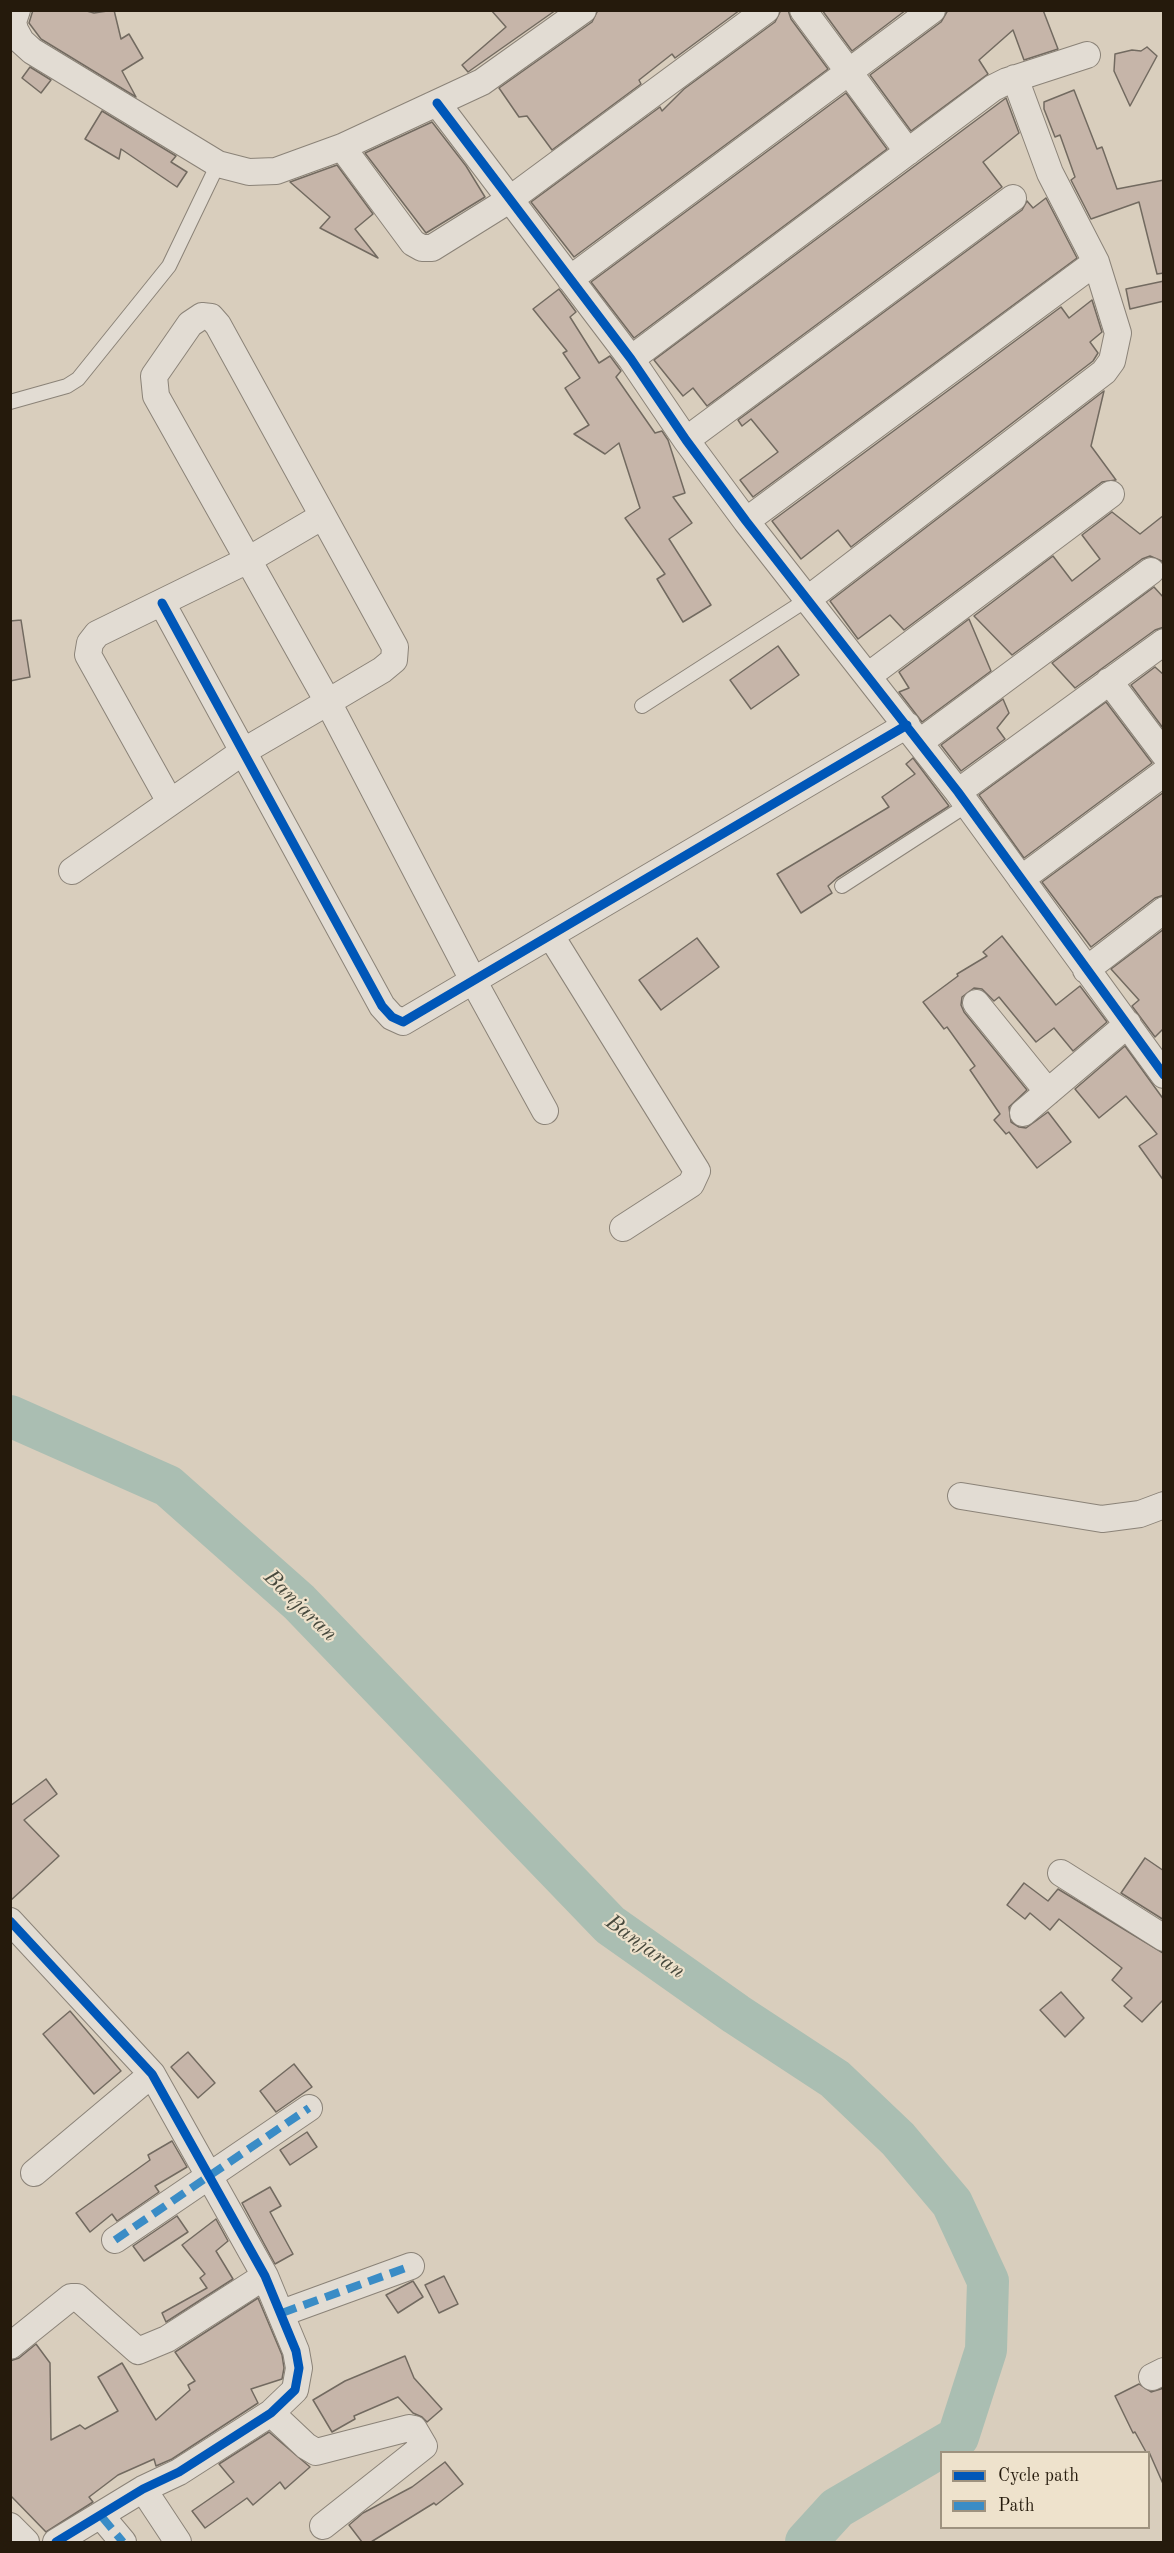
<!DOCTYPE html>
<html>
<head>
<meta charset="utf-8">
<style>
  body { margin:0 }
  #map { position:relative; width:1174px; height:2553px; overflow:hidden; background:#d9cebd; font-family:"Old Standard TT",serif }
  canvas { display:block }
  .frame { position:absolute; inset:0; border:12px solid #251a0c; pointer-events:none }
  .legend { position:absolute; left:940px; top:2451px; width:210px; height:78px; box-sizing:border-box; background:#eee2cc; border:2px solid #9e927f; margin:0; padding:8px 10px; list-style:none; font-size:18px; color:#251a0c }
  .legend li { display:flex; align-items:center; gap:12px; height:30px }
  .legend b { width:30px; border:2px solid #9e927f }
</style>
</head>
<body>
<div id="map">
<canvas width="1174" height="2553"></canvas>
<div class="frame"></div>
<ul class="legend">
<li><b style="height:8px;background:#0057b8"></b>Cycle path</li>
<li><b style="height:8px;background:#3a8cc6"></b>Path</li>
</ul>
</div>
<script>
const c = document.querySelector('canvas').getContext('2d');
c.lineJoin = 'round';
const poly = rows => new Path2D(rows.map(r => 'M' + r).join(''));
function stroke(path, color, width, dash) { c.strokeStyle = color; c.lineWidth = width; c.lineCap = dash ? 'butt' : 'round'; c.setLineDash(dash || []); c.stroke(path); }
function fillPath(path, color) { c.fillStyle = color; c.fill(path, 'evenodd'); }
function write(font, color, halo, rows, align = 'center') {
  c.font = font + ' "Old Standard TT",serif'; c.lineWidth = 4.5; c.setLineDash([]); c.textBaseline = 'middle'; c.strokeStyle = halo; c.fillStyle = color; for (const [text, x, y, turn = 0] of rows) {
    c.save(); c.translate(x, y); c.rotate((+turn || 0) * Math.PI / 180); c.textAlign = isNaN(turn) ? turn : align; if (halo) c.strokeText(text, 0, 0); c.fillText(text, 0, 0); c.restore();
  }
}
stroke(poly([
  [10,1416,168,1486,299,1602,610,1925,736,2014,835,2079,898,2139,952,2203,988,2281,986,2350,958,2437,837,2508,806,2542]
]), '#aabeb2', 42);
const building = poly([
  [83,10,94,13,114,10,121,39,129,34,143,58,122,71,136,97,41,39,29,23,33,10,83,10],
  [491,10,556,10,468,72,462,65,506,27,491,10],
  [598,10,740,10,675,58,672,54,639,80,641,84,552,150,527,116,519,117,499,88,592,22,598,10],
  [781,10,788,10,791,19,828,69,574,257,531,202,660,107,662,111,684,89,775,22,781,10],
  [822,10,906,10,852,51,822,10],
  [948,10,1043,10,1058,49,1024,60,1013,30,979,60,988,74,911,131,870,75,941,22,948,10],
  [1147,47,1157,56,1130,106,1114,71,1115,54,1132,50,1141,51,1147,47],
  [30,67,51,80,41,93,22,78,30,67],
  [1074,90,1097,149,1102,147,1117,189,1164,180,1164,273,1157,274,1139,202,1091,219,1071,180,1075,177,1060,135,1055,137,1044,109,1044,102,1074,90],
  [846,93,887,149,634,338,591,282,846,93],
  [1006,98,1019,133,983,162,1002,187,707,406,693,388,683,396,654,360,1006,98],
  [102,111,176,156,171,162,187,172,177,187,121,149,119,159,85,139,102,111],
  [432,122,466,166,485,197,426,233,365,153,432,122],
  [337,165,373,214,355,229,378,258,320,228,330,217,290,182,337,165],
  [1046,198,1077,258,753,497,740,480,778,452,751,419,742,426,738,420,1022,210,1027,201,1033,208,1046,198],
  [1164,281,1164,301,1130,309,1126,289,1164,281],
  [559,289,576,312,570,317,599,363,610,356,621,371,616,377,655,433,662,431,668,440,685,493,673,497,692,523,669,539,711,605,683,622,657,579,665,574,625,518,640,508,619,443,605,454,574,434,589,425,565,388,580,378,563,353,567,351,533,309,559,289],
  [1092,300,1102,332,1090,342,1098,353,1093,361,851,547,838,530,801,559,772,521,1061,307,1069,318,1092,300],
  [1104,391,1091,446,1116,480,1102,482,904,630,890,615,858,639,830,601,1104,391],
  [1112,512,1140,534,1164,515,1164,562,1150,556,1142,559,1012,655,974,616,1053,556,1072,581,1100,559,1082,535,1112,512],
  [1154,587,1164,598,1164,627,1155,630,1075,688,1052,663,1154,587],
  [969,619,991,671,922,722,899,692,909,688,899,672,969,619],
  [21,620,30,677,10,681,10,621,21,620],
  [778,646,799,675,751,709,730,680,778,646],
  [1155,667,1164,675,1163,728,1131,685,1155,667],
  [1003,699,1009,713,997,728,1005,739,961,771,941,745,1003,699],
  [1106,702,1152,763,1024,858,979,795,1106,702],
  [913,758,949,806,837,878,828,886,832,893,801,913,777,874,889,807,882,797,915,774,906,764,913,758],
  [1164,792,1164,895,1155,898,1091,947,1042,882,1164,792],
  [1164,929,1163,1029,1155,1037,1132,1006,1139,1000,1111,969,1164,929],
  [1002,936,1056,1005,1080,986,1107,1022,1073,1051,1054,1028,1036,1042,999,997,994,1001,982,989,974,988,962,997,961,1005,964,1012,1027,1090,1009,1107,1011,1122,1019,1127,1026,1128,1048,1112,1071,1142,1037,1168,1009,1132,1006,1134,994,1120,1000,1114,970,1070,975,1066,947,1027,944,1029,923,1002,958,976,957,974,987,956,983,952,1002,936],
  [697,938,719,967,661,1010,639,980,697,938],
  [1125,1046,1164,1100,1164,1181,1139,1146,1157,1134,1126,1096,1099,1118,1075,1089,1125,1046],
  [46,1779,57,1794,24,1820,59,1856,10,1901,10,1806,46,1779],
  [1145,1858,1164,1871,1164,1920,1121,1893,1145,1858],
  [1024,1883,1048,1901,1058,1889,1163,1953,1163,2000,1142,2022,1124,2006,1132,1998,1112,1980,1122,1968,1059,1919,1050,1930,1030,1913,1025,1919,1007,1905,1024,1883],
  [1061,1992,1084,2018,1065,2037,1040,2010,1061,1992],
  [70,2011,121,2071,94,2094,43,2034,70,2011],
  [188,2052,215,2083,198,2098,171,2067,188,2052],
  [294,2064,312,2087,276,2112,260,2091,294,2064],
  [307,2132,317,2147,290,2165,280,2150,307,2132],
  [172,2141,187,2167,155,2186,159,2192,117,2221,112,2214,90,2232,76,2213,150,2160,148,2155,172,2141],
  [270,2187,281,2206,270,2212,293,2254,275,2264,242,2203,270,2187],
  [177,2216,188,2232,144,2261,133,2246,177,2216],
  [216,2219,228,2241,216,2251,233,2279,166,2322,162,2313,207,2288,200,2278,205,2274,182,2245,216,2219],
  [444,2276,458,2304,439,2313,425,2285,444,2276],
  [413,2281,423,2297,398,2313,386,2295,413,2281],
  [258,2298,282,2355,284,2368,282,2379,251,2389,258,2403,172,2459,156,2466,154,2459,118,2475,89,2497,93,2502,46,2532,10,2495,10,2361,19,2358,36,2344,50,2363,51,2440,80,2425,85,2429,118,2411,98,2377,122,2363,156,2420,190,2390,188,2385,195,2381,175,2352,258,2298],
  [405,2356,414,2378,442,2409,427,2422,422,2417,413,2413,398,2397,354,2416,355,2419,332,2432,313,2400,345,2381,405,2356],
  [1139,2384,1151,2392,1164,2388,1164,2486,1149,2452,1146,2452,1135,2432,1133,2433,1115,2396,1139,2384],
  [269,2432,310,2467,285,2489,280,2482,253,2505,247,2498,205,2528,192,2511,234,2482,219,2464,269,2432],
  [445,2462,463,2484,436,2505,434,2503,371,2542,362,2542,349,2525,363,2513,412,2487,445,2462]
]);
fillPath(building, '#c6b5a9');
stroke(building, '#726a60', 1.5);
const service = poly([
  [10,402,67,386,78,379,169,266,218,164],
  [642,706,808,599],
  [842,886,967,805]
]);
const minor = poly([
  [17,10,13,22,15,30,21,41,32,51,218,164,249,172,276,171,342,147,482,82,583,10],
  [803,10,908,152],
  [437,103,631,359,686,440,746,521,958,792,1164,1075],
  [342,147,413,243,422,248,432,248,509,200,766,10],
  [570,279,932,10],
  [202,316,211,317,218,325,395,647,394,660,382,670,328,702,156,396,154,376,190,324,202,316],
  [631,359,993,88,1007,81,1087,55],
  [686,440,1013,198],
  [746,521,1096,262],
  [808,599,1104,372,1112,361,1118,333,1096,262,1050,173,1015,78],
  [162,603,382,1006,392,1017,403,1022,907,725],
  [868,676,1111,494],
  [1109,681,1164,754],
  [920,742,1151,571],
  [958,792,1164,642],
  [170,802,88,655,90,643,97,634,248,560,323,516],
  [72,871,244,751,328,702,474,982,545,1111],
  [1021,879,1164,773],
  [551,936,697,1171,691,1184,623,1228],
  [1086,970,1164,910],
  [976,1003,1048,1092],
  [1023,1113,1128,1024],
  [961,1496,1102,1519,1140,1514,1164,1505],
  [1061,1873,1164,1938],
  [10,1921,152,2074,265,2276,296,2351,299,2368,295,2390,271,2413,179,2472,143,2489,56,2542],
  [34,2173,152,2074],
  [115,2240,309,2108],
  [282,2313,411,2266],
  [10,2346,71,2297,77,2297,138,2351,167,2339,265,2276],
  [1152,2377,1164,2371],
  [271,2413,306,2446,316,2452,409,2428,414,2429,424,2446,323,2526],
  [143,2489,178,2542],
  [102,2517,123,2542],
  [10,2526,26,2542]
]);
stroke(service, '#8b8378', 16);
stroke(minor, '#8b8378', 28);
stroke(service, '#e2dcd3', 14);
stroke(minor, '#e2dcd3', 26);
stroke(poly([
  [115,2240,309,2108],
  [282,2313,411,2266],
  [102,2517,123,2542]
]), '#3a8cc6', 8, [15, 8]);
stroke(poly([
  [437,103,631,359,686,440,746,521,958,792,1164,1075],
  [162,603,382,1006,392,1017,403,1022,907,725],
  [10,1921,152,2074,265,2276,296,2351,299,2368,295,2390,271,2413,179,2472,143,2489,56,2542]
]), '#0057b8', 9);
write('italic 22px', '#47493d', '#eee2cc', [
  ["Banjaran",300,1606,44],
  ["Banjaran",645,1947,36]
]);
</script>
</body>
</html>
